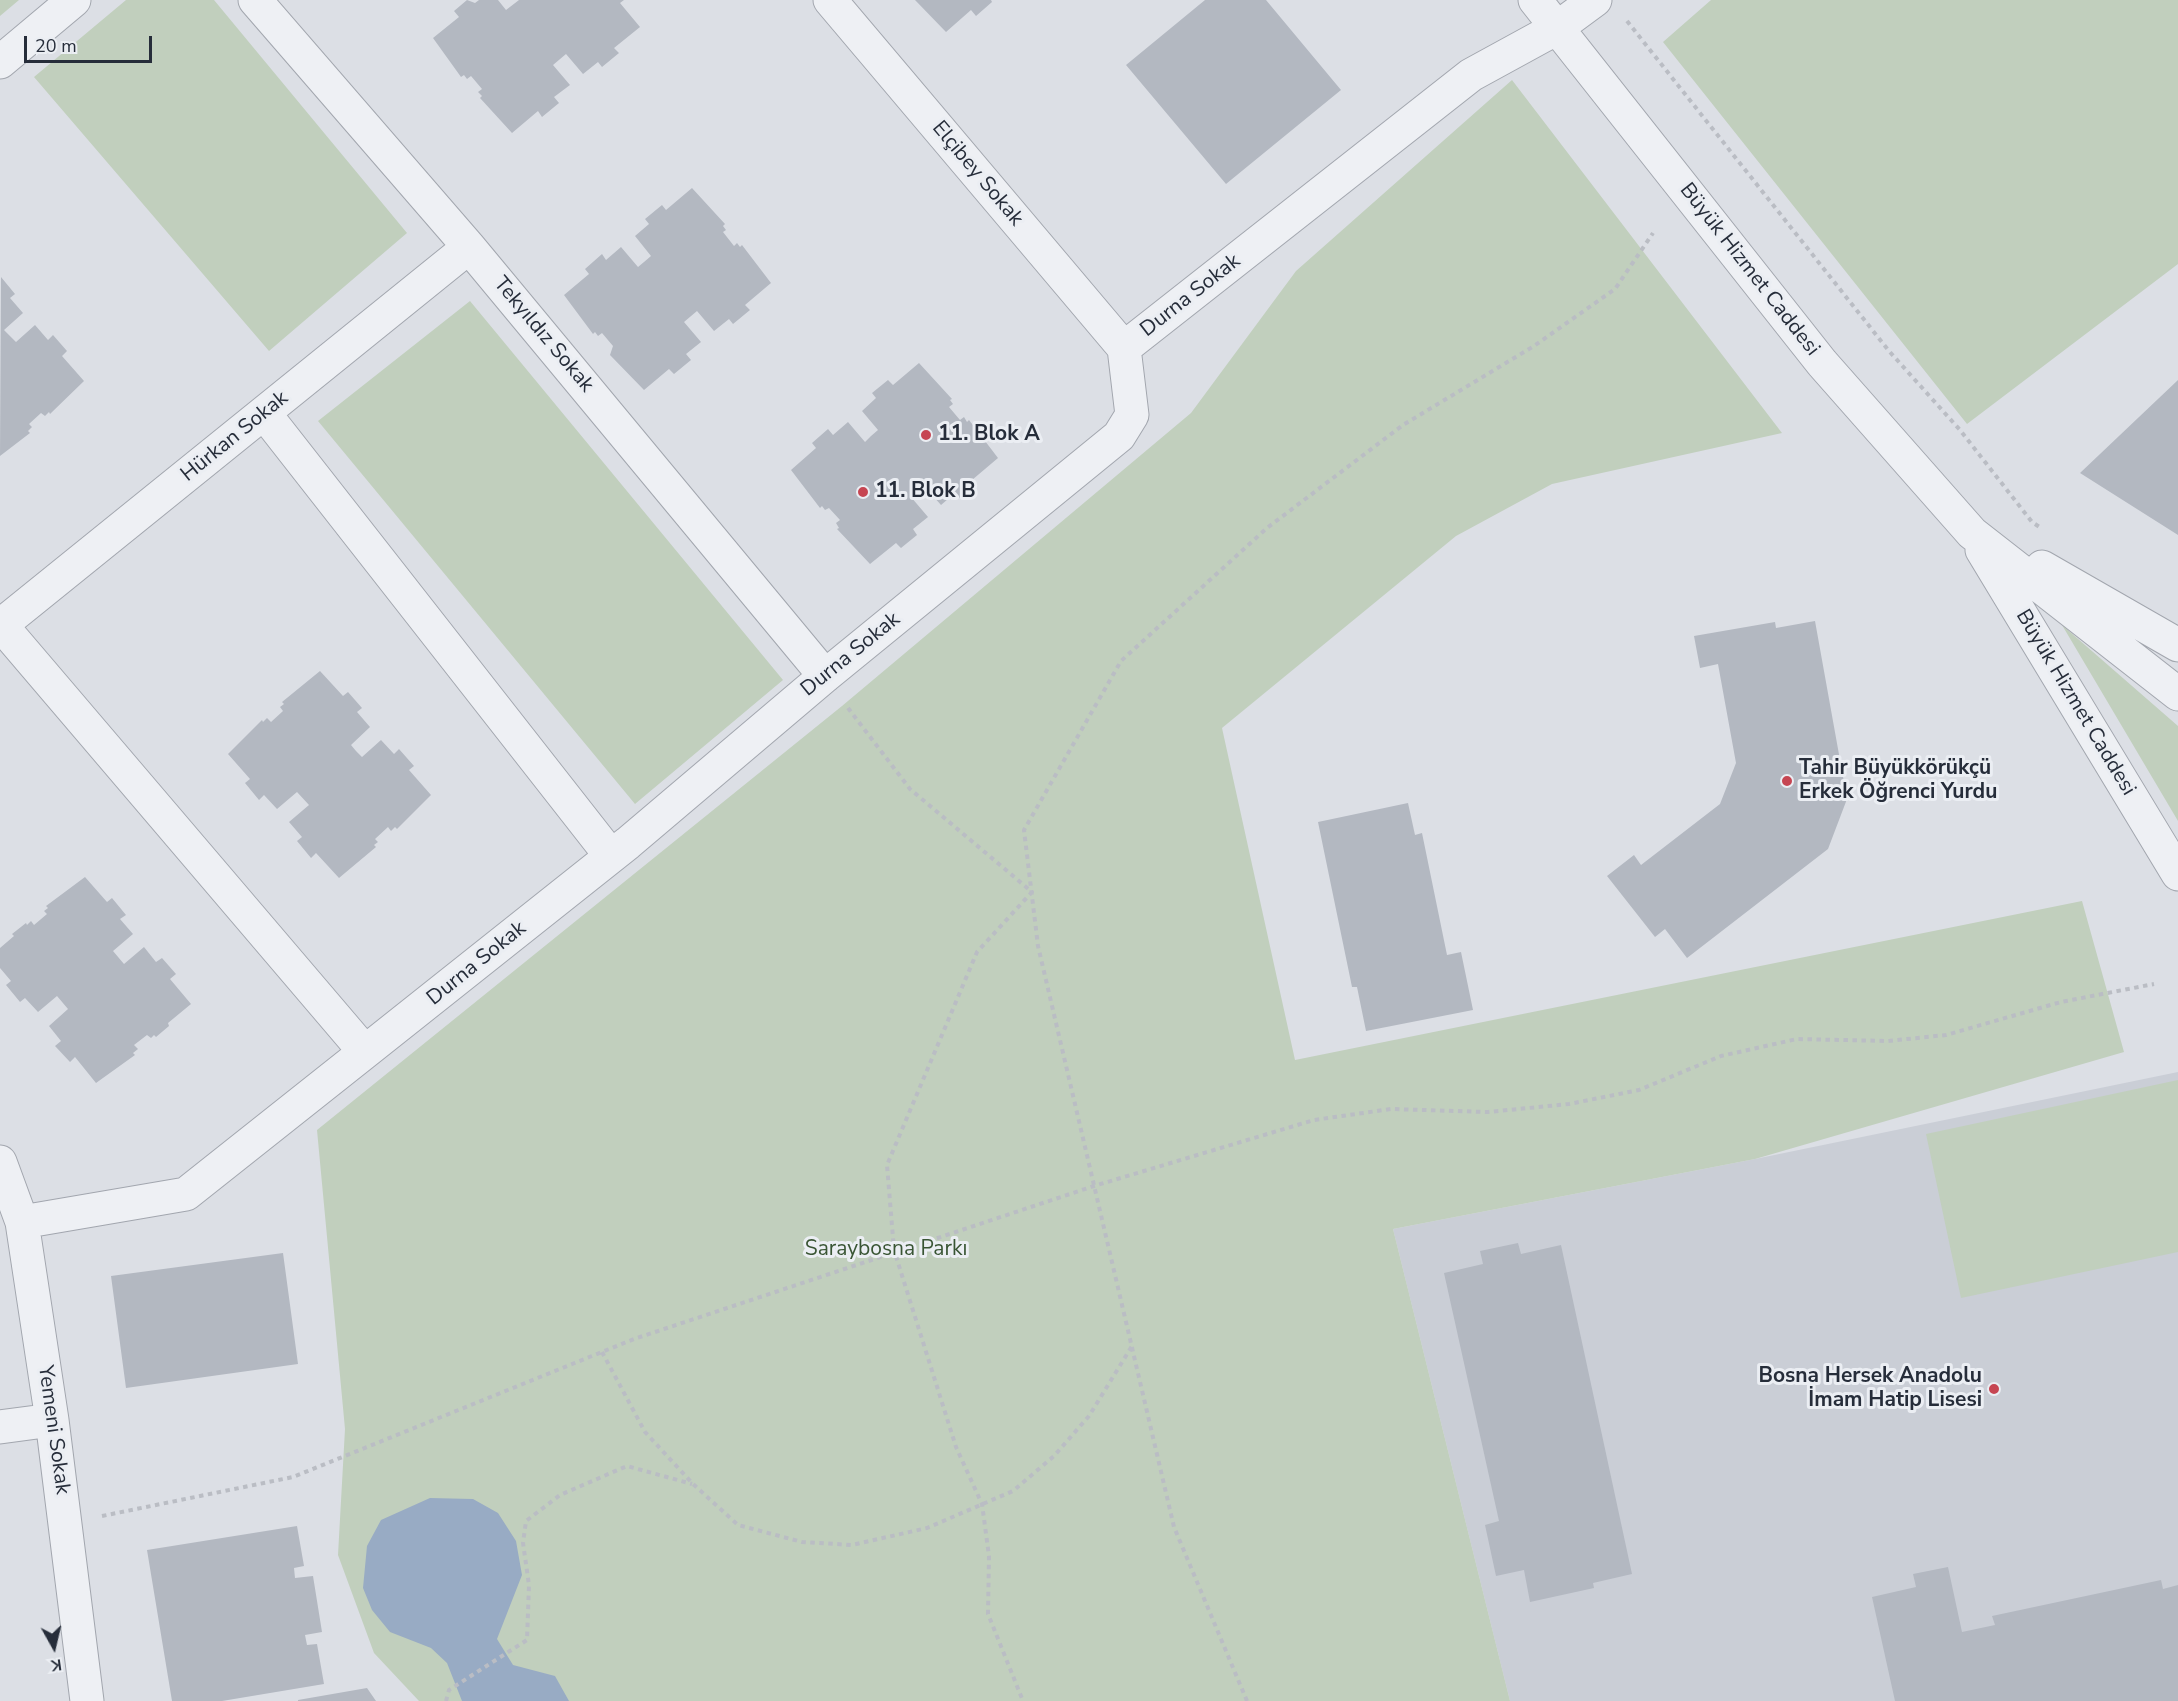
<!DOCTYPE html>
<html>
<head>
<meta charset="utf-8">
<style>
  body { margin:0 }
  #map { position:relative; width:2178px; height:1701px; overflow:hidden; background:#dcdfe5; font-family:"Nunito Sans",sans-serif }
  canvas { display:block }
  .north { position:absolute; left:24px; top:1617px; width:60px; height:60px; -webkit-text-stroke:4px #ebeef3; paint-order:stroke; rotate:172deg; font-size:16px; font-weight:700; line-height:24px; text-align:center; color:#262d3a }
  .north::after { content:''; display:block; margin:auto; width:21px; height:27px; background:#262d3a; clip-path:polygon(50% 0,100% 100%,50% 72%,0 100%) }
  .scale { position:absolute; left:24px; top:36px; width:128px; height:27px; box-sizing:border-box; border:3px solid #262d3a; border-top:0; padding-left:8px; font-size:18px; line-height:21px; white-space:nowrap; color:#262d3a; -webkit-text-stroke:4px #ebeef3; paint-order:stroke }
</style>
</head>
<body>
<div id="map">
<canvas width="2178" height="1701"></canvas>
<div class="north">K</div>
<div class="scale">20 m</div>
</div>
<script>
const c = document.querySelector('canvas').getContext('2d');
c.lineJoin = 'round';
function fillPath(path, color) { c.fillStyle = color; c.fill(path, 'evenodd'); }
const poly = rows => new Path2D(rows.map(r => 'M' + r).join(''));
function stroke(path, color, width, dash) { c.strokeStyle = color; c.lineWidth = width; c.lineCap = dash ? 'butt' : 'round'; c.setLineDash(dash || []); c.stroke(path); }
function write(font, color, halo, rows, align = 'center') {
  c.font = font + ' "Nunito Sans",sans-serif'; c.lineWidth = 6; c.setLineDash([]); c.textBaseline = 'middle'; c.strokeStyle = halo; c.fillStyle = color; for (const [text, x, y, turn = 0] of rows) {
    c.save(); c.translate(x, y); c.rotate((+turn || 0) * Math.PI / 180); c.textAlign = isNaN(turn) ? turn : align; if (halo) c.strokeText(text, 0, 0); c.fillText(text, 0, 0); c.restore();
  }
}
fillPath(poly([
  [2178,1072,2178,1701,1510,1701,1393,1229,1755,1159]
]), '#caced6');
fillPath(poly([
  [0,0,19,0,0,16],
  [126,0,214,0,407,233,269,351,34,77],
  [1711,0,2178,0,2178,264,1967,424,1663,42],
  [1512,80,1782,433,1552,484,1456,536,1222,728,1295,1060,2082,901,2124,1052,1755,1159,1393,1229,1510,1701,419,1701,374,1653,338,1555,345,1429,317,1130,842,706,1191,413,1296,271],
  [470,301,783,680,635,804,318,421],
  [2062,625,2178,726,2178,821],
  [2178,1080,2178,1252,1961,1298,1926,1134]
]), '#c1cfbd');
fillPath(poly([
  [430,1498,473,1499,498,1513,516,1541,522,1575,497,1639,513,1665,555,1676,569,1701,462,1701,447,1663,431,1648,390,1632,372,1610,363,1588,367,1546,381,1520]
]), '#98abc4');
fillPath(poly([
  [467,0,475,3,479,0,498,0,506,10,519,0,624,0,620,3,640,27,614,48,619,53,602,67,598,62,583,74,566,54,553,65,570,85,554,97,559,103,542,117,538,111,512,133,480,98,482,96,478,92,482,89,471,76,467,79,464,75,461,77,433,38,459,17,454,11],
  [915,0,991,0,992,2,976,16,971,10,946,32],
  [1205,0,1266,0,1341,90,1226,184,1126,65],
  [692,188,725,224,723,226,726,230,723,232,734,246,737,243,740,247,742,245,771,283,745,305,750,310,733,324,729,319,714,331,697,311,684,322,701,342,686,354,691,360,674,374,669,369,644,390,610,355,613,346,602,333,598,336,595,332,593,334,564,295,589,274,585,269,602,254,606,260,621,247,638,267,644,262,651,256,635,236,649,224,645,219,662,205,666,210],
  [1,277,15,294,10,298,23,313,4,330,16,342,35,325,48,340,53,335,67,351,62,356,84,381,50,414,49,412,45,416,41,413,29,424,32,427,28,431,30,433,0,456],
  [919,363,952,399,950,400,953,404,949,407,960,420,964,417,967,422,969,420,998,458,972,480,977,485,960,498,955,493,941,505,924,486,911,497,928,517,913,529,917,535,901,548,896,543,870,564,837,529,839,528,836,523,840,520,829,508,825,510,822,506,820,508,791,470,816,448,812,443,828,429,833,435,848,422,865,442,871,436,878,430,862,411,876,398,872,393,888,380,893,385],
  [2178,380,2178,535,2080,473],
  [1815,621,1847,799,1828,849,1687,958,1665,929,1655,937,1607,876,1634,855,1641,865,1720,804,1736,763,1718,664,1700,668,1694,636,1775,622,1776,628],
  [320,671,343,696,348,692,362,708,357,712,370,727,351,745,356,751,362,757,381,740,394,754,399,749,414,766,409,770,431,795,397,829,395,827,391,831,388,827,375,839,378,842,374,845,376,847,339,878,316,853,311,858,297,841,302,837,289,822,309,805,297,792,277,809,264,795,259,800,245,783,250,779,228,754,262,720,263,722,267,718,271,722,283,711,280,707,284,704,282,702],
  [1408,803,1415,835,1422,833,1447,955,1461,952,1473,1010,1366,1031,1357,987,1352,987,1318,822],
  [85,877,107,902,112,898,126,915,120,919,133,934,113,951,124,964,144,947,156,962,162,958,176,974,170,979,191,1004,168,1023,169,1026,156,1037,154,1035,151,1038,147,1035,134,1045,138,1049,133,1053,135,1055,96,1083,75,1057,70,1062,55,1046,61,1041,49,1026,68,1009,57,996,38,1012,25,998,20,1002,6,985,11,981,0,968,0,948,14,936,12,934,26,923,27,925,31,921,34,925,47,914,44,911,48,908,46,906],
  [1518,1243,1521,1254,1561,1245,1632,1574,1593,1583,1594,1588,1530,1602,1524,1570,1496,1576,1485,1525,1499,1521,1444,1273,1483,1264,1480,1251],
  [283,1253,298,1364,126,1388,111,1276],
  [297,1526,304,1566,294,1568,295,1578,313,1576,322,1632,305,1635,307,1645,317,1644,324,1684,222,1701,172,1701,147,1550],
  [1948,1567,1962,1632,1995,1625,1992,1616,2161,1580,2163,1589,2178,1585,2178,1701,1895,1701,1872,1597,1916,1587,1913,1574],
  [367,1688,376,1701,298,1701,298,1700]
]), '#b3b8c1');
const minor = poly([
  [255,0,469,247,825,676],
  [830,0,1124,348],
  [1535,0,1822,363,1972,533,2178,694],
  [0,62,74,0],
  [1124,348,1471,75,1557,28,1595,0],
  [264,413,611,856],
  [1982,550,2178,874],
  [2042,567,2178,645],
  [1,625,365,1052],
  [0,626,469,247],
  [0,1162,22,1222,52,1420,87,1701],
  [22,1222,186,1194,365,1052,628,843,825,676,1119,436,1132,415,1124,348],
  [0,1427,52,1420]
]);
stroke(minor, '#a2a6ae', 35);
stroke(poly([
  [1627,21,1889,351,1960,430,2032,522,2041,528],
  [848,708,910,789,1032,892,977,952,887,1165,894,1250,956,1447,982,1504,989,1556,988,1614,1023,1701],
  [602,1352,645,1432,693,1484,738,1525,802,1542,852,1545,927,1528,1013,1491,1054,1456,1089,1416,1132,1346],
  [102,1516,293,1477,634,1339,1094,1186,1314,1120,1391,1109,1488,1112,1569,1104,1639,1090,1721,1056,1797,1039,1888,1041,1946,1035,2061,1002,2154,984],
  [446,1701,449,1690,527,1640,529,1585,523,1543,526,1521,560,1495,627,1466,692,1484],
  [1247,1701,1174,1527,1038,946,1024,830,1121,661,1267,528,1403,425,1534,346,1615,289,1653,233]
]), '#babdc4', 4, [4.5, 4.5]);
stroke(minor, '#eef0f4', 33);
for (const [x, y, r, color] of [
  [926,435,6,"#c64552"],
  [863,492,6,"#c64552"],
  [1787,781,6,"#c64552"],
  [1994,1389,6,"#c64552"]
]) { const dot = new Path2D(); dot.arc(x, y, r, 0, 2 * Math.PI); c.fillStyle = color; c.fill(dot); stroke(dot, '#ebeef3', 2); }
write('21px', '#262d3a', '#ebeef3', [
  ["Elçibey Sokak",977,174,50],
  ["Büyük Hizmet Caddesi",1749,270,52],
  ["Durna Sokak",1191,296,-38],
  ["Tekyıldız Sokak",543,335,50],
  ["Hürkan Sokak",235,437,-39],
  ["Durna Sokak",851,655,-39],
  ["Büyük Hizmet Caddesi",2075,703,59],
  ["Durna Sokak",477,964,-39],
  ["Yemeni Sokak",53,1430,82]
]);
write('bold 21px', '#262d3a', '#ebeef3', [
  ["11. Blok A",938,435],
  ["11. Blok B",875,492],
  ["Tahir Büyükkörükçü",1799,769],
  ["Erkek Öğrenci Yurdu",1799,793],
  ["Bosna Hersek Anadolu",1982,1377,"right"],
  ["İmam Hatip Lisesi",1982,1401,"right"]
], 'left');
write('21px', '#395534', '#ebeef3', [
  ["Saraybosna Parkı",886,1250]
]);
</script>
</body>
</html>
